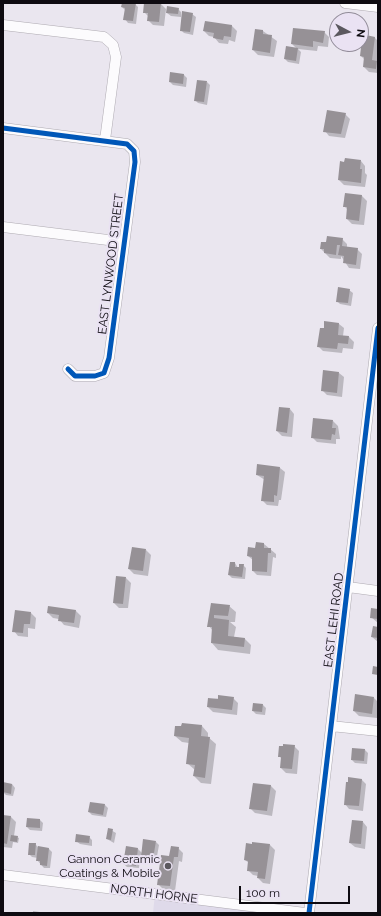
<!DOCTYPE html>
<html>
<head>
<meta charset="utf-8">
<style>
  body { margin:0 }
  #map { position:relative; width:381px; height:916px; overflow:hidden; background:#eae6ef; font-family:Raleway,sans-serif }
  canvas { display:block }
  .frame { position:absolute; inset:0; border:4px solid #0e0b11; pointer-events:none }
  .north { position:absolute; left:329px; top:12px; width:40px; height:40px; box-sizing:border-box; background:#eae2f3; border:1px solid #928c99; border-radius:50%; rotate:97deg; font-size:11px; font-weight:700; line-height:16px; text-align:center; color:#0e0b11 }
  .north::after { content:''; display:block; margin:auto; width:14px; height:18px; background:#5b585f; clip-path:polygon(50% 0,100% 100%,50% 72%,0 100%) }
  .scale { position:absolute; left:239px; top:886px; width:111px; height:18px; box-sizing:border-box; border:2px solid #0e0b11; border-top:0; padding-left:5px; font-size:12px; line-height:14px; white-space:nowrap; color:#0e0b11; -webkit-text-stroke:3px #eae2f3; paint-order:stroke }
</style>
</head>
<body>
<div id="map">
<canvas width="381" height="916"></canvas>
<div class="frame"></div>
<div class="north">N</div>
<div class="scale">100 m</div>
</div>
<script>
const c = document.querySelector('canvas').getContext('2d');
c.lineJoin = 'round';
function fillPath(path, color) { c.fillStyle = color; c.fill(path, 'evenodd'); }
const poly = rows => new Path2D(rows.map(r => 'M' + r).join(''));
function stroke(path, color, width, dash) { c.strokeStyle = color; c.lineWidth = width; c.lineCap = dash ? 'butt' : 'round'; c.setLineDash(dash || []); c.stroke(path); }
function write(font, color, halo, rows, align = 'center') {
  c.font = font + ' Raleway,sans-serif'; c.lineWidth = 4; c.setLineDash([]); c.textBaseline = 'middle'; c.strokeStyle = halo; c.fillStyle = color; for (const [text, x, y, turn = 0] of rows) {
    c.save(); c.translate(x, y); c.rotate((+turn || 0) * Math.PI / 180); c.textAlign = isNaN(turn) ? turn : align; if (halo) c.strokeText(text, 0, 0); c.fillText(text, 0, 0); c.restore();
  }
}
fillPath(poly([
  [155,894,305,913,153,913]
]), '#dfdaea');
fillPath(poly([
  [123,3,135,4,138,7,136,24,128,23,125,19,126,11,122,7],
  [145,3,161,4,166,9,164,26,153,25,148,20,149,17,144,12],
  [178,9,181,12,181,17,171,16,167,13],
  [192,14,196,17,193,35,184,33,181,30],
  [205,22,232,26,237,31,235,42,229,40,228,44,219,43,214,37,209,36,204,31],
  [263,31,277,41,274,57,258,55,253,50],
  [324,32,329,37,328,47,318,46,317,51,298,49,301,52,299,64,288,62,285,59,296,48,292,44],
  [367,37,375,38,378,41,378,73,369,72,364,67,365,60,361,56],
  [171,73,184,75,187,78,186,87,173,85,170,82],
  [207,82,210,85,207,105,198,103,195,100],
  [345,114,350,119,345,138,329,136,325,131],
  [361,161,365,166,365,173,367,175,365,187,344,185,339,180],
  [345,194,362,196,367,201,364,225,352,224,347,219,348,210,344,206],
  [342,239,347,244,347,248,357,249,362,254,360,269,349,268,341,256,341,259,330,258,321,249],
  [349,290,353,293,351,306,340,304,337,301],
  [339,324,344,328,343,336,349,337,354,342,353,349,343,348,342,353,323,351,318,346,325,330],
  [339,373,344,377,342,397,327,395,322,390],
  [290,409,294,414,292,437,282,436,277,431],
  [333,421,338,426,340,439,336,439,336,444,317,442,312,437],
  [280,468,285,472,281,500,279,500,278,506,267,505,262,500,265,480,257,475],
  [256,543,264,544,276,554,276,558,273,557,271,576,257,575,253,571,253,560,248,556,256,549],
  [378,548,378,562,377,561],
  [146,550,151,555,148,576,134,574,129,569],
  [235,563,238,568,243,565,246,568,245,579,232,578,229,575],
  [126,578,131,583,128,608,119,608,114,603],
  [212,604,229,606,236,612,235,622,230,622,236,627,234,637,245,639,251,645,250,654,218,650,212,643,213,631,209,626],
  [48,607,76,611,81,616,79,628,64,625,59,619,53,618,48,613],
  [378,610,378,623,371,617],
  [31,613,36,618,35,629,28,628,28,637,18,636,14,631],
  [378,628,378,642,372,637],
  [233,698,238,703,237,715,213,712,208,707,209,699],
  [374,698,378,702,377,718,359,716,354,711],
  [263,705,266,708,265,715,256,714,253,711],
  [202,726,208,733,208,737,216,744,211,784,201,783,194,776,195,770,187,763,189,743,182,742,175,736],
  [294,746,299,751,297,774,286,773,281,768,282,759,279,756,284,747],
  [365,750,368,753,367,764,355,763,352,760],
  [361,779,366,784,363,811,349,809,345,804],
  [4,783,12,784,15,788,13,796,6,795,3,792],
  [253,784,271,786,276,791,272,816,255,813,250,808],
  [105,805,108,808,106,817,92,815,89,812],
  [3,816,11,817,16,822,14,836,19,838,18,843,13,842,12,848,3,847],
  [40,820,43,823,42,831,30,830,27,827],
  [363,822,367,827,365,849,355,847,350,843],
  [109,829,116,833,114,843,107,839],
  [89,837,92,840,92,846,80,844,76,841],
  [156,842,159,845,156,862,145,860,140,856,139,868,127,867,124,864,138,849,142,853],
  [253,843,270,845,275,850,270,884,263,883,258,878,258,876,253,875,248,870,249,863,245,860],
  [35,844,39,848,49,849,52,852,50,868,44,868,37,860,38,858,32,857,29,854],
  [178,848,183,853,182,862,179,861,175,891,163,889,158,884,170,857],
  [33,911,40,912,41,913,33,913]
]), '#0003');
fillPath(poly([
  [122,3,136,3,133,21,123,20,125,8,121,7],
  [144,3,161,3,159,22,147,21,148,13,143,13],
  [167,6,179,8,178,14,166,13],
  [182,11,193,13,190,32,180,31],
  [205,21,232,25,231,37,224,36,223,40,213,38,214,33,203,31],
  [293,28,325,31,323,43,313,41,313,47,291,44],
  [255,29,263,30,263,34,272,35,270,53,252,50],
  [366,35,375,37,372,60,377,61,376,69,363,67,364,57,360,56,362,39,365,40],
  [286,46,298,48,296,61,284,59],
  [170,72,184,74,183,84,169,82],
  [197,80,207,81,204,102,194,101],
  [327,110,346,113,341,134,323,132],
  [345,158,361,160,360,169,362,169,361,183,338,180,340,161,344,162],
  [345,193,362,195,359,221,346,219,347,207,343,207],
  [327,236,343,238,342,246,358,248,356,265,343,263,344,256,338,255,340,245,337,245,336,255,324,253,324,249,320,249,321,242,326,242],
  [338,287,350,289,348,303,336,302],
  [324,321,339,323,338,335,349,336,348,344,338,343,337,349,317,347,320,328,324,328],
  [323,370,339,372,337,393,321,391],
  [279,407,290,408,287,433,276,431],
  [313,418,333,420,332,428,336,428,335,435,332,434,331,440,311,438],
  [257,464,280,467,277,496,274,495,274,502,261,501,264,476,256,475],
  [256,542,264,543,264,548,271,548,271,553,268,553,267,572,252,571,252,557,247,556,248,547,255,548],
  [132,547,146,549,143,571,128,569],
  [230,562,235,562,235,567,239,567,239,564,244,564,242,577,228,575],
  [116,576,126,577,123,604,113,603],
  [211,603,230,605,228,616,214,615,214,618,229,620,228,636,245,638,244,647,211,643,212,627,207,627],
  [48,606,76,610,74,623,58,621,59,615,47,613],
  [371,608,378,609,378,619,370,618],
  [15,610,31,612,30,624,24,624,23,633,12,632],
  [373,626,378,627,378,638,371,637],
  [373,666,378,667,378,675,372,674],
  [355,694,374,697,372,714,353,711],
  [218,695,234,697,232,710,207,707,208,698,218,699],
  [253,703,263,704,262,712,252,711],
  [182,723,202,725,201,736,210,737,205,778,193,776,195,765,186,764,189,738,174,736,175,726,181,726],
  [283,744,295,745,292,769,280,768,281,757,278,757,279,746,283,746],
  [352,748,365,749,364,761,351,760],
  [348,777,362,779,359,806,344,805,346,782,348,782],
  [3,782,12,784,11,794,3,792],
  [253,783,271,785,267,811,249,809],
  [90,802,105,804,103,815,88,812],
  [3,815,11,816,7,844,3,843],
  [27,818,40,819,40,828,26,827],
  [352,820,363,821,361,844,349,843],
  [108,828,113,829,111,840,106,839],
  [76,834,90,836,89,843,75,842],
  [11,835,18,836,17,842,10,841],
  [143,839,156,841,153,859,141,857],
  [252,842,270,844,265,879,257,878,258,872,247,871,248,861,244,860,246,843,252,844],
  [29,843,36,843,35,855,28,855],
  [38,846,49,848,47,866,40,865,40,861,36,861],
  [126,846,138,848,136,866,123,864],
  [171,846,179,847,178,857,174,857,170,886,157,885,161,855,169,856]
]), '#969196');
const minor = poly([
  [345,3,378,7],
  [3,25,104,37,113,45,116,57,105,140],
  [3,128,127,144,134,151,135,162,109,358,104,373,95,376,75,376,68,369],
  [3,227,124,242],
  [348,587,378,591],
  [331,726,378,731],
  [3,875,305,913],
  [309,913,378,328]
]);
stroke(minor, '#aeaab1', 11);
stroke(minor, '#fcfbfd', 10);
stroke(poly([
  [3,128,127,144,134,151,135,162,109,358,104,373,95,376,75,376,68,369],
  [309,913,378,328]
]), '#0057b8', 5);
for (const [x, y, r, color] of [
  [168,866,4,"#5b585f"]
]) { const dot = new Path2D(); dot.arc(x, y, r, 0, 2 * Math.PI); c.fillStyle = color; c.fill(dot); stroke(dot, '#eae2f3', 1.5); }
write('12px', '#0e0b11', '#eae2f3', [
  ["EAST LYNWOOD STREET",111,264,-83],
  ["EAST LEHI ROAD",334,620,-83],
  ["NORTH HORNE",154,894,7]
]);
write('12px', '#0e0b11', '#eae2f3', [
  ["Gannon Ceramic",160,859],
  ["Coatings & Mobile",160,873]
], 'right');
</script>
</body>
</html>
